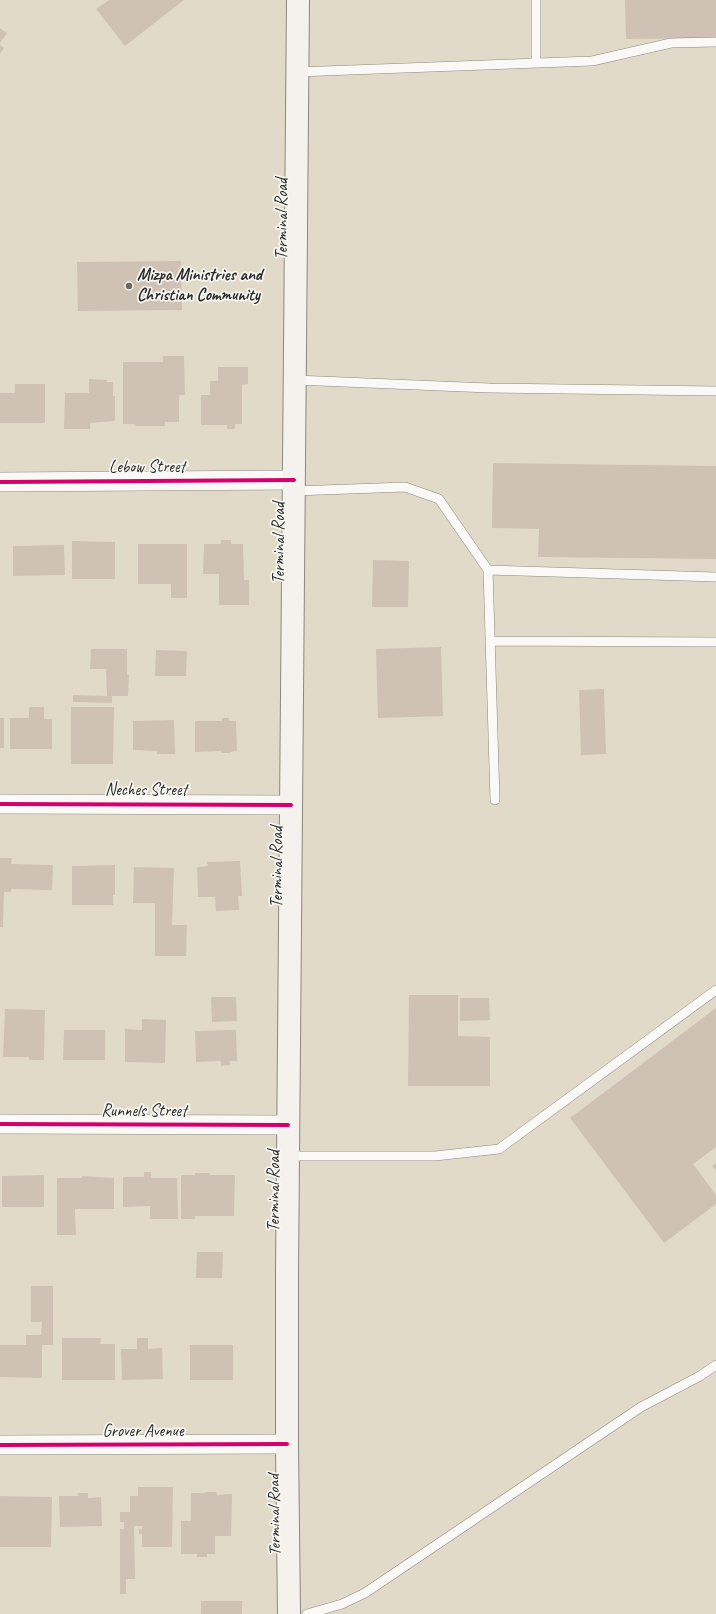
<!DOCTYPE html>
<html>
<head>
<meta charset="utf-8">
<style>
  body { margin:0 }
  canvas { display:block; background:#e2dac8 }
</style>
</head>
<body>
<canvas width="716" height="1614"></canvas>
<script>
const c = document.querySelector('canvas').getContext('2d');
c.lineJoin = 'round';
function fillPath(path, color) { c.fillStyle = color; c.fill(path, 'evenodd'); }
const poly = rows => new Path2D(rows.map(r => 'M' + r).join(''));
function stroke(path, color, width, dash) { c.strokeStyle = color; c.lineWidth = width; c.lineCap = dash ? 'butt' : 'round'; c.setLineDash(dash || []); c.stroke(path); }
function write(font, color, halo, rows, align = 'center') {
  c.font = font + ' Caveat,sans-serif'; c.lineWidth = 3.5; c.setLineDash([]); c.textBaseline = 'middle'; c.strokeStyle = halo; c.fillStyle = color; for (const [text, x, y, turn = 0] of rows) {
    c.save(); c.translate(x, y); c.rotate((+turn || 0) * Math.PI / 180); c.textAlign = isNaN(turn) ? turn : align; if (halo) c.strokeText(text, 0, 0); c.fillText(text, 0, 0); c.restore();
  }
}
fillPath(poly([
  [109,0,184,0,125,46,96,9],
  [625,0,716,0,716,38,626,39],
  [0,28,7,33,0,43],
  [0,45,4,48,0,54],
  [181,261,182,310,78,311,77,262],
  [163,356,184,356,185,395,179,395,179,422,165,422,165,426,136,426,135,424,123,424,123,362,163,362],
  [218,367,248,367,248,384,242,385,242,424,235,424,235,429,227,429,227,425,201,425,201,395,210,395,210,381,218,381],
  [89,379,107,380,107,382,113,382,113,396,115,396,115,421,90,423,90,429,64,429,65,393,89,393],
  [15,384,45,384,45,423,0,423,0,393,15,393],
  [493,463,716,466,716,559,538,557,539,529,492,528],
  [221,540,231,540,231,544,243,544,244,580,249,580,249,605,219,605,219,574,203,574,204,544,221,544],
  [72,541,115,542,115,579,72,579],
  [138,544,187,544,187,598,171,598,171,584,138,584],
  [64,545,65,575,13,576,13,546],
  [373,560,409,561,408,607,372,607],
  [441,647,443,716,378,718,376,649],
  [91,649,127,649,127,675,129,675,128,696,112,696,112,703,73,702,73,695,107,696,106,669,90,669],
  [156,650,187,651,186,676,155,676],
  [604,689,606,754,581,755,579,690],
  [29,707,44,707,44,719,52,719,52,749,10,749,10,718,29,718],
  [71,707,114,707,113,764,71,764],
  [0,718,4,718,4,748,0,748],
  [222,718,229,718,229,721,236,721,237,751,230,752,230,753,221,753,221,751,195,752,195,721,222,721],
  [174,720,175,754,157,754,157,751,133,750,133,721],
  [0,858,12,858,11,864,53,865,52,890,11,889,11,892,4,892,3,927,0,927],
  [240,861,242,896,238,896,239,910,216,911,215,897,198,897,197,867,208,866,207,862],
  [115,865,115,895,113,895,113,905,72,905,72,866],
  [134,867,174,868,172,925,187,925,186,956,155,956,155,903,133,903],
  [409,995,458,995,458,1036,490,1037,490,1086,408,1086],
  [211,997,236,997,237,1021,212,1022],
  [460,998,489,998,490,1020,460,1021],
  [716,1008,716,1147,693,1164,716,1195,716,1204,664,1243,570,1118],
  [5,1009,45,1010,44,1060,29,1060,29,1057,3,1057],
  [142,1019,166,1020,165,1063,125,1062,125,1029,142,1030],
  [64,1030,105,1030,105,1060,63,1060],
  [236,1030,237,1061,230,1061,230,1065,221,1066,221,1061,196,1062,195,1031],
  [716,1163,716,1171,712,1166],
  [144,1172,151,1172,151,1178,177,1178,178,1219,150,1219,150,1206,123,1207,123,1177,144,1177],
  [195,1173,210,1173,210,1175,235,1175,234,1216,195,1216,195,1219,181,1219,181,1175,195,1175],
  [44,1175,44,1207,2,1207,2,1176],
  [82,1176,114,1178,114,1209,75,1209,76,1235,57,1235,57,1178,82,1178],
  [197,1252,223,1252,222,1278,196,1278],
  [31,1286,53,1286,53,1345,42,1345,42,1378,0,1377,0,1345,26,1345,26,1335,41,1335,42,1322,31,1322],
  [62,1338,101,1338,100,1344,115,1344,115,1380,62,1380],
  [137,1338,148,1338,148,1349,162,1348,163,1379,122,1380,121,1349,137,1349],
  [190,1345,233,1345,233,1380,190,1380],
  [138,1487,173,1487,172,1547,142,1547,142,1534,139,1534,139,1529,142,1530,142,1526,134,1526,135,1579,126,1579,126,1594,120,1594,120,1529,124,1529,124,1522,120,1522,120,1512,130,1512,130,1496,138,1496],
  [205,1492,216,1492,217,1495,232,1494,231,1536,215,1536,215,1554,207,1554,207,1557,197,1557,197,1554,181,1554,181,1521,191,1521,191,1493,205,1493],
  [78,1493,88,1493,88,1498,101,1497,102,1526,60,1527,59,1496,78,1496],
  [0,1496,52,1497,51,1547,0,1547],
  [201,1601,242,1601,242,1614,201,1614]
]), '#cfc2b5');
const lane = poly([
  [536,0,536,63],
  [297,72,592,61,671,43,716,42],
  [295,380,489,388,716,391],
  [294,491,405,487,439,499,488,570,716,577],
  [488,570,495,800],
  [491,641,716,642],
  [288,1156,435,1156,499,1149,716,990],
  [307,1614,342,1604,365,1593,641,1407,700,1376,716,1365]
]);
const street = poly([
  [0,482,294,480],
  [0,804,291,805],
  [0,1124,288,1125],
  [0,1445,287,1444]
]);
const secondary = poly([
  [289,1614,287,1444,287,1272,298,0]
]);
stroke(lane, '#8c887f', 10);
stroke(street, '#8c887f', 20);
stroke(secondary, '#8c887f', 24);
stroke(lane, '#fbf9f7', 9);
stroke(street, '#fbf9f7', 19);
stroke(secondary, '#f5f1ec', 22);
stroke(poly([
  [0,482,294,480],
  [0,804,291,805],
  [0,1124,288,1125],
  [0,1445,287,1444]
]), '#d6006c', 4);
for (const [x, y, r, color] of [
  [129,286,4,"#6b6862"]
]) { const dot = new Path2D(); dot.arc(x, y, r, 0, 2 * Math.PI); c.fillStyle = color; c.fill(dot); stroke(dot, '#f6f6f2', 1.5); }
write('17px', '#2b2b2b', '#f6f6f2', [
  ["Terminal Road",283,219,-90],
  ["Lebow Street",147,468],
  ["Terminal Road",280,543,-90],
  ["Neches Street",146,791],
  ["Terminal Road",278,867,-90],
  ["Runnels Street",144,1112],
  ["Terminal Road",275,1191,-90],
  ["Grover Avenue",143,1432],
  ["Terminal Road",275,1515,-91]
]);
write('bold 17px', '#2b2b2b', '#f6f6f2', [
  ["Mizpa Ministries and",137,276],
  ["Christian Community",137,296]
], 'left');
</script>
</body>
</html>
